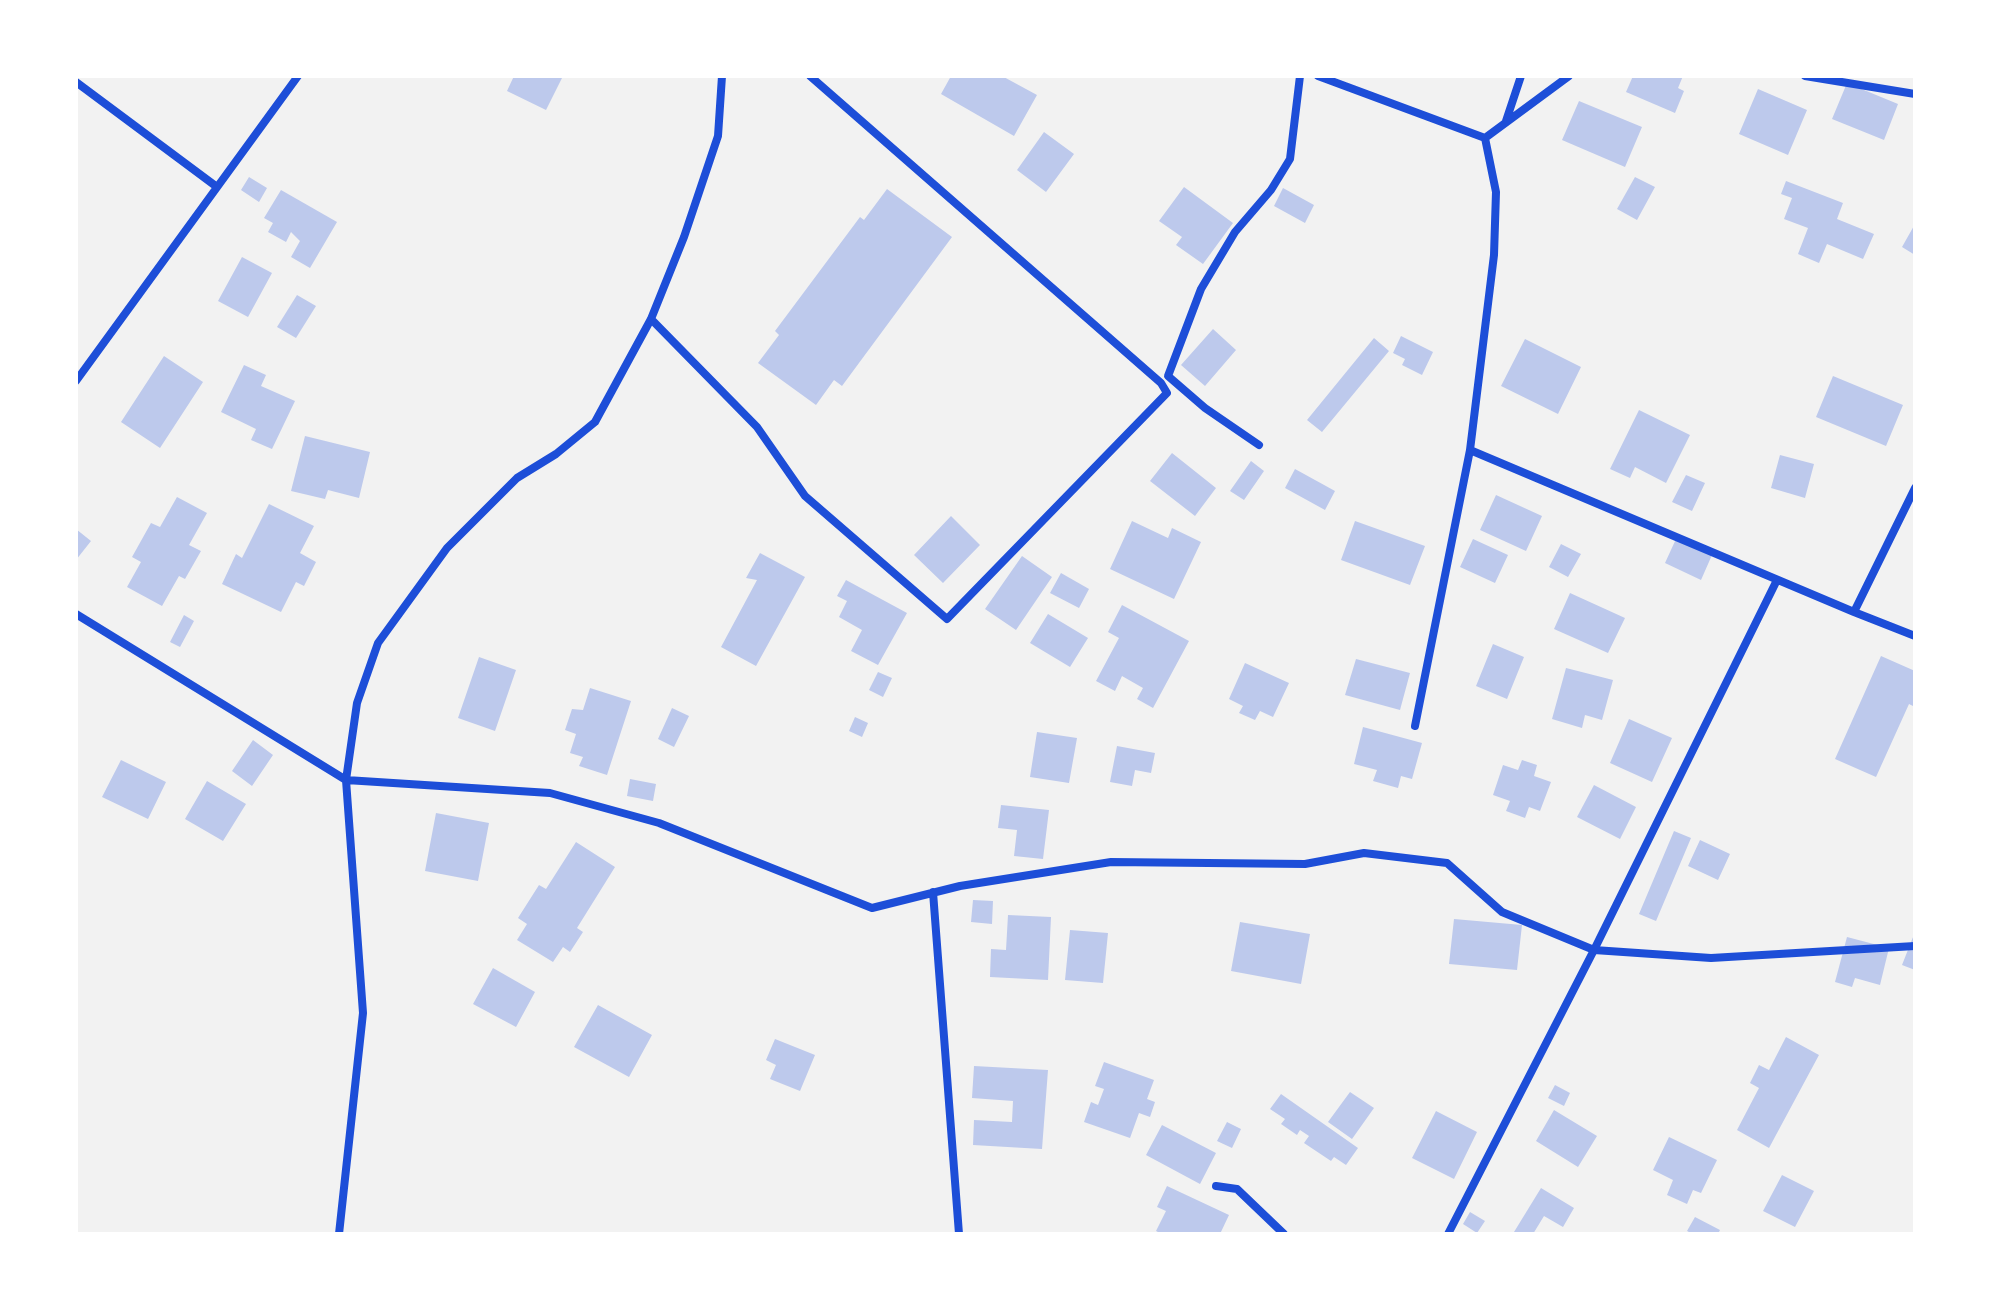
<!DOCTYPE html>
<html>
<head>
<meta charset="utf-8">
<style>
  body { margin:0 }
  #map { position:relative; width:1991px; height:1310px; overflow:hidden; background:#f2f2f2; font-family:"Playfair Display",serif }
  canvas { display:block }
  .frame { position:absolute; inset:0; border:78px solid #fff; pointer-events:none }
</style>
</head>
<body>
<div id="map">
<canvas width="1991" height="1310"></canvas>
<div class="frame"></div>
</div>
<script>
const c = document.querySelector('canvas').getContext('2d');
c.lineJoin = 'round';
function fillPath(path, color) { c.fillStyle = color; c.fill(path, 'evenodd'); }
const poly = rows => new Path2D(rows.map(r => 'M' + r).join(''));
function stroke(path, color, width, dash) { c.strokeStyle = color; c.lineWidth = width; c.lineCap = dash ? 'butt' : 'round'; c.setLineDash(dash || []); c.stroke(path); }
fillPath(poly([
  [514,76,563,76,546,110,507,91],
  [951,76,1002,76,1037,95,1014,136,941,94],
  [1633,76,1683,76,1678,88,1684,91,1675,113,1626,92],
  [1847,83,1898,104,1884,140,1832,119],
  [1758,89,1807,110,1788,155,1739,134],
  [1579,101,1642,127,1625,167,1562,140],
  [1044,132,1074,154,1046,192,1017,170],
  [249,177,267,188,259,202,241,190],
  [1635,177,1655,187,1637,220,1617,209],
  [1786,181,1843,203,1837,219,1874,234,1863,259,1827,244,1819,263,1798,254,1808,228,1784,219,1792,198,1781,194],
  [1184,187,1233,223,1203,264,1176,245,1182,237,1159,221],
  [1283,188,1314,205,1305,223,1274,206],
  [887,189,952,237,842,386,834,380,816,405,758,363,779,335,775,331,860,217,864,220],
  [281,190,337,222,310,268,291,257,300,241,291,232,286,242,268,232,273,223,264,218],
  [1915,224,1915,255,1902,247],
  [242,257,272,273,248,317,218,301],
  [297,295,316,306,296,338,277,327],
  [1213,329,1236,350,1205,386,1181,365],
  [1401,336,1433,352,1422,375,1402,365,1405,359,1393,353],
  [1374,338,1389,351,1322,432,1307,420],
  [1525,339,1581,367,1558,414,1501,386],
  [164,356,203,382,160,448,121,422],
  [244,365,266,375,261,386,295,401,272,449,251,440,256,429,221,412],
  [1833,376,1903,405,1886,446,1816,417],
  [1639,410,1690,435,1666,483,1635,467,1630,478,1610,469],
  [305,436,370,452,359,498,328,490,325,499,291,491],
  [1172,453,1216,488,1195,516,1150,481],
  [1780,455,1814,464,1805,498,1771,488],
  [1251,461,1264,471,1244,500,1230,491],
  [1295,469,1335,491,1325,510,1285,488],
  [1686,475,1705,483,1692,511,1672,502],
  [1496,495,1542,516,1526,551,1480,530],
  [177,497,207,513,189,545,201,551,185,579,179,576,162,606,127,587,141,562,132,557,151,523,160,527],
  [269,504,314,526,300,553,316,562,304,586,296,582,281,612,222,584,236,554,242,558],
  [951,516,980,545,943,583,914,555],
  [1132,521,1168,538,1172,528,1201,542,1174,599,1110,569],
  [1355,521,1425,546,1410,585,1341,560],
  [76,529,91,541,76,560],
  [1473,539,1508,555,1495,583,1460,567],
  [1676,539,1712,555,1701,580,1665,563],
  [1561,544,1581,554,1568,577,1549,567],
  [760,553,805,577,756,666,721,647,757,580,746,578],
  [1022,556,1052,577,1016,630,985,609],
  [1061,573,1089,589,1079,608,1050,593],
  [846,580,907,613,878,665,851,651,862,630,839,617,847,601,837,596],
  [1570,593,1625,618,1608,653,1554,629],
  [1122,605,1189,641,1153,708,1137,699,1143,688,1122,676,1115,691,1096,681,1119,638,1108,632],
  [1048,614,1088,638,1070,667,1030,643],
  [184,615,194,621,180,647,170,642],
  [1493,644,1524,657,1507,699,1476,686],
  [1881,656,1915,671,1915,707,1909,704,1876,777,1835,759],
  [479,657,516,670,495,731,458,718],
  [1356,659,1410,673,1400,710,1345,695],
  [1245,663,1289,683,1273,717,1260,711,1255,720,1239,713,1243,706,1229,699],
  [1566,668,1613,680,1602,720,1585,715,1582,728,1552,719],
  [878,672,892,678,883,697,869,690],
  [590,688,631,701,607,775,579,766,583,757,570,753,576,734,565,730,572,709,583,710],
  [672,708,689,716,674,747,658,739],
  [855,717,868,723,862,737,849,731],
  [1629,719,1672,738,1652,782,1610,763],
  [1363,727,1422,743,1412,779,1401,776,1398,788,1373,781,1377,770,1354,764],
  [1037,732,1077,738,1069,783,1030,777],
  [253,740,273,755,252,786,232,771],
  [1117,746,1155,753,1151,773,1135,770,1132,786,1110,782],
  [121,760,166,782,148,819,102,797],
  [1522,760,1537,765,1534,776,1551,782,1540,811,1529,807,1525,818,1506,811,1510,801,1493,795,1503,765,1518,770],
  [630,779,656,784,653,801,627,796],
  [207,781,246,804,223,841,185,819],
  [1594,785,1636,807,1620,839,1577,817],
  [1001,805,1049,810,1043,859,1014,856,1017,830,998,828],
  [436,813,489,823,478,881,425,871],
  [1674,831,1691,838,1656,921,1639,914],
  [1700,840,1730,854,1718,880,1688,866],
  [576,842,615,867,577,928,583,932,570,952,563,947,553,962,517,940,527,924,518,918,539,885,546,889],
  [973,900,993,901,992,924,971,922],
  [1008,915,1051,917,1048,980,990,977,991,949,1006,950],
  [1454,919,1522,925,1517,970,1449,964],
  [1240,922,1310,934,1301,984,1231,971],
  [1070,930,1108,933,1103,983,1065,980],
  [1915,932,1915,970,1902,965],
  [1847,937,1889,948,1880,985,1855,978,1852,987,1835,982],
  [493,968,535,992,516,1027,473,1004],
  [598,1005,652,1035,629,1077,574,1047],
  [1786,1037,1819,1055,1769,1148,1737,1130,1759,1088,1750,1083,1759,1065,1769,1070],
  [775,1039,815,1055,800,1091,770,1079,776,1065,766,1060],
  [1104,1062,1154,1080,1147,1099,1155,1102,1150,1117,1139,1113,1130,1138,1084,1122,1091,1102,1098,1105,1104,1089,1095,1086],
  [974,1066,1048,1070,1042,1149,973,1145,974,1120,1012,1122,1013,1101,972,1098],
  [1555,1085,1570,1093,1564,1106,1548,1098],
  [1350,1092,1374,1108,1352,1139,1328,1122],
  [1281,1094,1358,1148,1346,1165,1334,1157,1331,1161,1304,1143,1309,1136,1300,1130,1297,1135,1281,1124,1285,1119,1270,1109],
  [1554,1110,1597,1136,1578,1167,1536,1141],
  [1436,1111,1477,1132,1454,1179,1412,1158],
  [1227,1122,1241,1129,1232,1148,1217,1141],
  [1162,1125,1216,1153,1200,1184,1146,1155],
  [1669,1137,1717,1160,1701,1193,1693,1190,1687,1204,1667,1195,1673,1180,1653,1170],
  [1782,1175,1814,1191,1795,1227,1763,1211],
  [1167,1186,1229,1215,1220,1234,1162,1234,1156,1231,1166,1211,1157,1207],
  [1541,1188,1574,1208,1563,1227,1544,1216,1533,1234,1518,1234,1514,1232],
  [1470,1212,1485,1221,1477,1233,1463,1224],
  [1695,1217,1720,1230,1718,1234,1693,1234,1687,1231]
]), '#bdc9ec');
stroke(poly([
  [1318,76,1485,138],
  [1805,76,1915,94],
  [76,82,217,187],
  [1506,121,1521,76],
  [1485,138,1569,76],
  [651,319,757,427,805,496,947,619,1167,393,1161,383,810,76],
  [76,381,298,76],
  [1259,445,1205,408,1168,376,1201,289,1235,232,1271,190,1290,159,1300,76],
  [1470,450,1854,612,1915,636],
  [1854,612,1915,488],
  [76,614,346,780,550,793,659,823,872,908,960,886,1111,862,1305,864,1364,853,1447,863,1502,912,1594,950,1711,958,1915,946],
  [1415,726,1470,450,1494,255,1496,192,1485,138],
  [933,892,959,1234],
  [1216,1186,1237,1189,1284,1234],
  [339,1234,363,1013,346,780,357,703,378,643,447,548,517,478,556,454,595,422,651,319,684,237,718,136,722,76],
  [1448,1234,1594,950,1777,580]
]), '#1d4ed8', 8);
</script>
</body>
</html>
